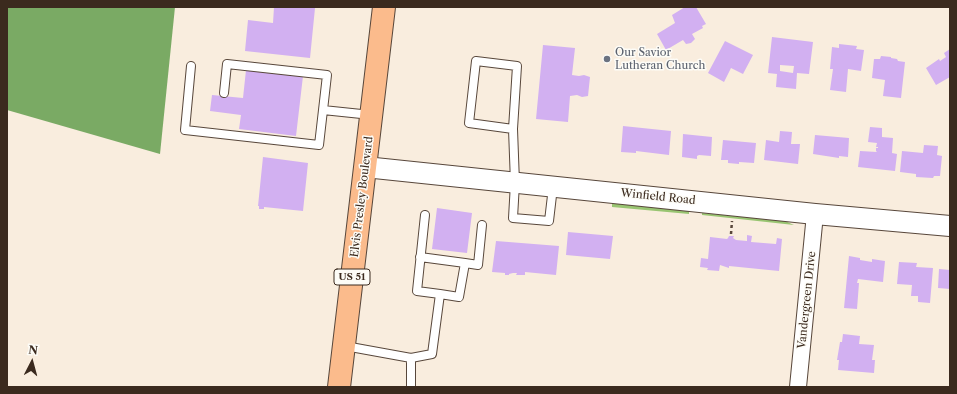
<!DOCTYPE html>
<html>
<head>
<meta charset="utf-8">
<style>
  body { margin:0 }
  #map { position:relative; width:957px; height:394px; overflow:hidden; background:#f9edde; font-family:"Libre Caslon Text",serif }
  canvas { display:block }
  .frame { position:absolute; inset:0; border:8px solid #3b2a1e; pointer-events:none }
  .north { position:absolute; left:12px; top:342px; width:40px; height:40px; -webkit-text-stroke:3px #fdfcf7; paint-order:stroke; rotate:6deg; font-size:11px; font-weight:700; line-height:16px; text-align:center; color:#3b2a1e }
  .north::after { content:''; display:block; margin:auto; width:14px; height:18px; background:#3b2a1e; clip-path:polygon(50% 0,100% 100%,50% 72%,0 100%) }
</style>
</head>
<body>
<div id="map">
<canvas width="957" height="394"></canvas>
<div class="frame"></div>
<div class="north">N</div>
</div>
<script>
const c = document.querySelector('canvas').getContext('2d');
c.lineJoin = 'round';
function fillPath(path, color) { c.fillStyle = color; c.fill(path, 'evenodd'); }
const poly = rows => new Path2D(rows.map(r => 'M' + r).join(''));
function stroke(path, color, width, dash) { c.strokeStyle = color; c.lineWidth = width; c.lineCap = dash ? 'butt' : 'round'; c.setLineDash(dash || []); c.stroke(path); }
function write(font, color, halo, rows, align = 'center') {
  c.font = font + ' "Libre Caslon Text",serif'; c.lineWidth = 3; c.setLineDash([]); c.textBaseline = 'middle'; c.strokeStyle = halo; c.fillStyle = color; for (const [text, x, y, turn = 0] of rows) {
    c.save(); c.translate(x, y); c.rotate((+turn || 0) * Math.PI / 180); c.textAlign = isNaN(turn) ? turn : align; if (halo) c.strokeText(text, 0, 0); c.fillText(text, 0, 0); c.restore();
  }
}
fillPath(poly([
  [612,203,689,211,689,214,612,207],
  [702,213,785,221,794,225,702,215]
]), '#99c572');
fillPath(poly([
  [7,7,175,7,160,154,7,110]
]), '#7aaa64');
fillPath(poly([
  [274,7,315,8,310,58,245,51,248,20,273,23],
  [685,7,696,7,706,24,702,26,703,28,692,34,695,39,691,43,686,44,683,40,666,50,657,34,675,23,672,15],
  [772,37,813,42,809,74,797,73,796,89,776,87,777,74,768,73],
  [780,65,794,66,793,73,780,71],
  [725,41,753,55,743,74,731,68,724,82,708,73],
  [839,44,857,46,856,49,864,50,861,71,848,69,846,92,830,90,833,69,830,69,832,47,839,48],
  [543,45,575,48,572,75,579,76,584,75,590,77,588,96,582,97,577,95,570,96,568,122,536,119],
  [950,49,950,77,936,85,926,68,939,59,940,61,946,57,944,53],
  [881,56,891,57,891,58,897,59,898,61,905,62,901,98,883,96,885,80,872,78,874,59,880,59],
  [246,70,303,76,296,136,239,129,241,115,210,111,212,95,243,98],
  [623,126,671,131,669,155,636,151,636,153,621,152],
  [870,127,882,128,882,137,893,138,892,153,897,154,895,171,858,167,860,151,877,152,876,151,876,148,878,148,878,147,876,147,877,143,868,142],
  [780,131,792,132,791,144,800,144,798,164,764,160,766,140,779,142],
  [683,134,712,137,711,156,699,155,697,156,697,159,682,157],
  [815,135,849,138,848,157,839,156,839,158,813,154],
  [723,140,756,143,754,163,739,162,739,164,728,163,728,160,721,160],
  [924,145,938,146,937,155,942,156,940,176,934,176,933,178,916,177,916,174,900,172,902,151,923,153],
  [263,157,308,163,303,211,264,207,264,209,259,209,259,206,258,206],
  [437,208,472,213,467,253,432,249],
  [568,232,613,236,610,259,566,255],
  [747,235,752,236,751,242,776,244,777,238,782,239,779,271,729,266,729,268,720,265,719,271,707,270,708,268,700,267,701,258,708,259,710,237,727,239,728,238,729,236,734,236,733,238,736,240,747,241],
  [496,241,559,246,556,275,525,272,525,275,516,275,517,273,513,273,509,274,509,275,505,275,505,273,492,272],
  [849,256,860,258,860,260,872,262,872,259,885,261,883,282,858,279,857,283,859,283,857,309,844,308],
  [899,262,917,263,916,267,933,268,930,303,918,302,918,296,911,296,912,285,897,284],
  [939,269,950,270,950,289,938,288],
  [843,334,860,336,859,344,874,345,872,360,875,360,874,373,838,370,839,360,837,360,840,342,842,342]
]), '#d2b0f1');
const service = poly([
  [191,66,185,130,319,145,327,75,227,64,224,93],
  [323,110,371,115],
  [513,129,517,66,476,61,469,123,513,129,515,183,513,218,549,221,553,187],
  [420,257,465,263],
  [440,294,459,297,465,263,478,265,482,225],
  [345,346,411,358,411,387],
  [411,358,432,354,440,294,417,291,425,215]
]);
const minor = poly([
  [798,387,815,214]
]);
const tertiary = poly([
  [365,167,815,214,950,226]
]);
const primary = poly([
  [339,387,384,7]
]);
stroke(service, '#58473b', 10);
stroke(minor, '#58473b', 18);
stroke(tertiary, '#58473b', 22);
stroke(primary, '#58473b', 24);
stroke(poly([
  [731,234,732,221]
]), '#58473b', 2.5, [3, 3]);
stroke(service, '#fff', 8);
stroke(minor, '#fff', 16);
stroke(tertiary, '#fff', 20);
stroke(primary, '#fbbb8c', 22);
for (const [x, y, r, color] of [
  [607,59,4,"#6b7280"]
]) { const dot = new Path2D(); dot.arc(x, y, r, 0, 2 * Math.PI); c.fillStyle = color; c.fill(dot); stroke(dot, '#fdfcf7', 1.5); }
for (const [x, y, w] of [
  [352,277,36]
]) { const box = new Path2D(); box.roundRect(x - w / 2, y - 8, w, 16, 3); c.fillStyle = '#fdfcf7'; c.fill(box); stroke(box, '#3b2a1e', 1); }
write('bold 10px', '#3b2a1e', null, [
  ["US 51",352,277]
]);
write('11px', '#5b616d', '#fdfcf7', [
  ["Our Savior",615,53],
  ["Lutheran Church",615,66]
], 'left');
write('11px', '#3b2a1e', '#fdfcf7', [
  ["Elvis Presley Boulevard",362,197,-83],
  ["Winfield Road",658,197,6],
  ["Vandergreen Drive",807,300,-84]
]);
</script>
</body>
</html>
